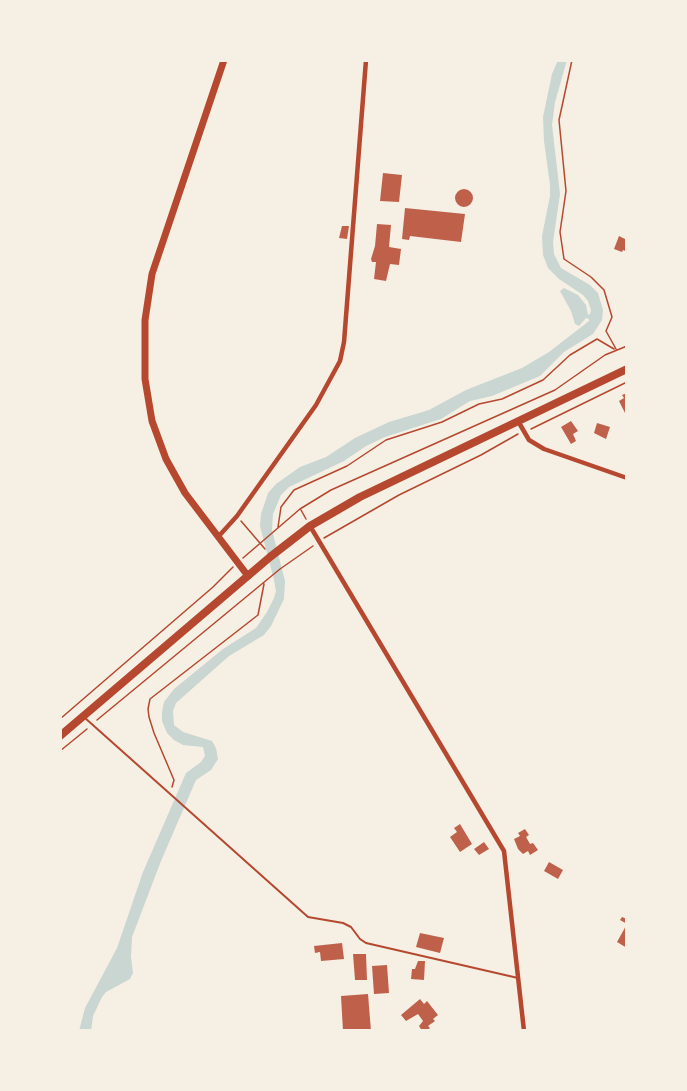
<!DOCTYPE html>
<html>
<head>
<meta charset="utf-8">
<style>
  body { margin:0 }
  #map { position:relative; width:687px; height:1091px; overflow:hidden; background:#f6efe4; font-family:Karla,sans-serif }
  canvas { display:block }
  .frame { position:absolute; inset:0; border:62px solid #f6efe4; pointer-events:none }
</style>
</head>
<body>
<div id="map">
<canvas width="687" height="1091"></canvas>
<div class="frame"></div>
</div>
<script>
const c = document.querySelector('canvas').getContext('2d');
c.lineJoin = 'round';
function fillPath(path, color) { c.fillStyle = color; c.fill(path, 'evenodd'); }
const poly = rows => new Path2D(rows.map(r => 'M' + r).join(''));
function stroke(path, color, width, dash) { c.strokeStyle = color; c.lineWidth = width; c.lineCap = dash ? 'butt' : 'round'; c.setLineDash(dash || []); c.stroke(path); }
fillPath(poly([
  [558,60,567,60,555,102,552,125,560,194,553,242,554,254,561,268,590,285,598,293,603,310,602,320,593,334,564,352,540,376,492,396,470,401,441,419,385,437,366,446,344,461,289,487,281,495,273,514,272,530,285,581,284,599,271,626,264,635,229,656,176,703,173,711,174,725,183,732,212,741,216,748,218,759,211,770,196,780,161,861,132,937,131,957,133,973,130,979,106,992,102,997,93,1016,91,1031,79,1031,85,1008,117,948,143,872,186,773,201,762,205,756,203,747,183,745,174,740,167,733,162,721,162,712,164,702,174,689,223,649,256,628,267,612,274,598,276,591,274,580,260,526,261,514,268,493,276,484,300,467,326,457,355,438,389,422,429,410,466,390,522,368,549,352,589,321,589,319,586,318,579,326,575,324,571,311,560,291,564,288,578,295,586,305,588,315,590,314,591,310,588,301,583,295,559,279,548,268,543,255,542,236,550,196,550,185,544,141,543,117,552,74]
]), '#c9d6d2');
fillPath(poly([
  [383,173,402,175,399,202,380,201],
  '455 198a9 9 0 1 1 18 0a9 9 0 1 1-18 0Z',
  [405,208,465,214,461,242,410,236,409,240,402,239],
  [377,224,391,225,389,247,401,249,399,265,390,264,386,281,374,279,376,262,372,262,371,259,375,246],
  [342,226,349,226,347,239,339,238],
  [619,236,627,240,625,246,627,247,627,252,623,250,622,252,614,249],
  [627,393,627,417,619,401,624,398,622,395],
  [571,421,578,431,573,434,576,441,571,444,561,427],
  [597,423,610,427,606,439,594,433],
  [460,824,472,844,460,852,450,837,457,832,454,828],
  [525,829,529,835,526,837,530,844,533,843,538,850,530,855,528,851,523,854,518,849,514,839,520,836,518,833],
  [484,842,489,849,479,855,474,849],
  [549,862,563,870,558,879,544,871],
  [622,917,627,919,627,948,617,942,627,924,620,920],
  [420,933,444,938,440,953,416,947],
  [342,943,344,959,321,961,320,952,315,953,314,946],
  [353,954,366,954,367,980,355,980],
  [418,961,425,961,424,980,411,979,412,969,415,969],
  [387,965,389,993,374,994,372,966],
  [368,994,371,1031,343,1031,341,996],
  [420,999,424,1004,427,1001,438,1015,433,1019,435,1021,428,1026,430,1028,426,1031,422,1031,419,1026,423,1021,418,1014,406,1021,401,1015]
]), '#bf614a');
stroke(poly([
  [572,60,559,120,566,191,560,232,564,259,591,277,604,290,612,317,606,331,616,349],
  [531,429,627,382],
  [301,510,306,519],
  [241,521,265,549],
  [278,527,281,507,294,490,347,466,386,440,442,422,479,404,502,399,543,380,570,355,597,339,614,349],
  [324,538,399,495,481,455,518,434],
  [243,558,300,509,331,490,555,390,605,355,627,346],
  [60,719,213,587,233,567],
  [97,720,280,569,313,546],
  [60,751,87,729],
  [172,787,174,780,154,733,149,717,148,709,150,699,258,615,264,584]
]), '#b5482f', 1.5);
stroke(poly([
  [85,718,308,917,343,923,351,927,360,939,366,943,518,978]
]), '#b5482f', 2);
stroke(poly([
  [518,421,529,440,544,449,627,478],
  [310,526,504,851,524,1031],
  [218,537,237,516,316,405,340,361,344,342,366,60]
]), '#b5482f', 4.5);
stroke(poly([
  [224,60,152,274,145,320,145,379,152,421,166,459,185,493,248,576]
]), '#b5482f', 7);
stroke(poly([
  [60,736,270,557,310,526,360,497,627,369]
]), '#b5482f', 8);
</script>
</body>
</html>
